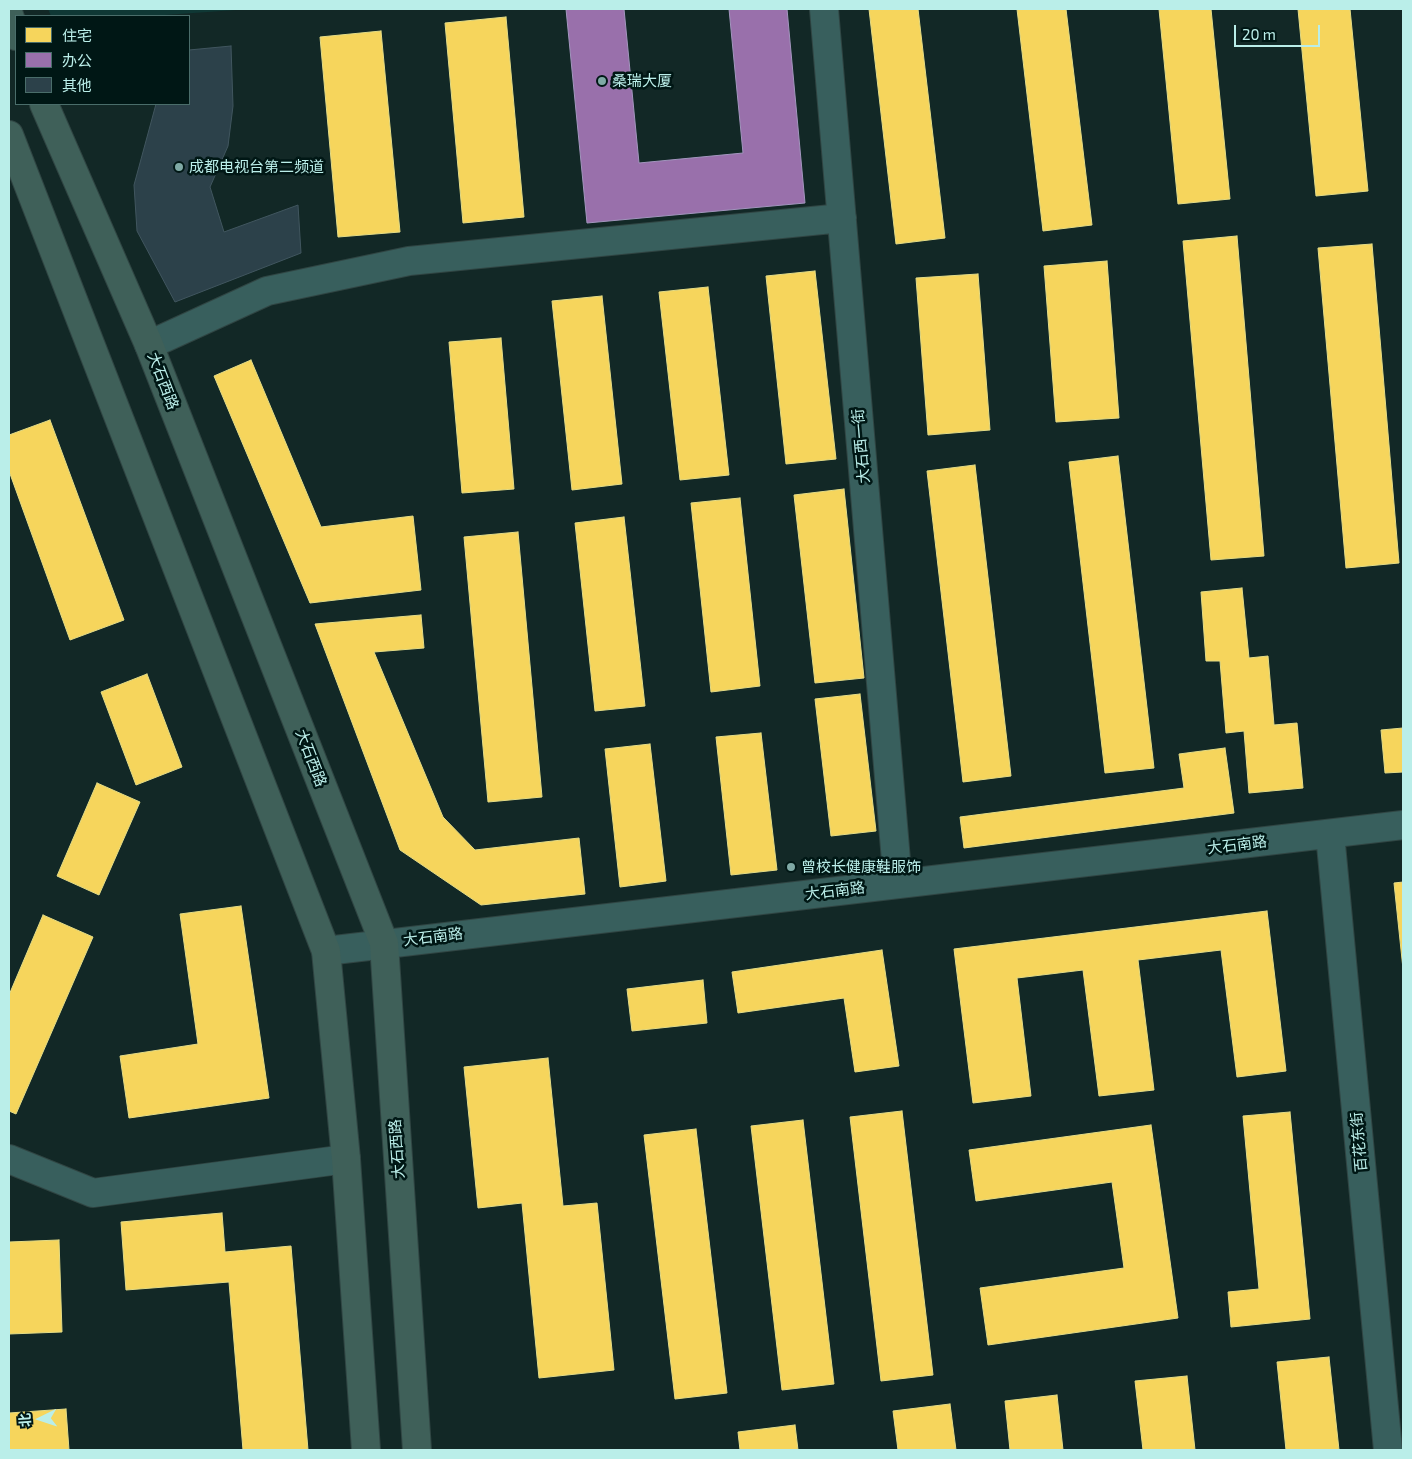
<!DOCTYPE html>
<html>
<head>
<meta charset="utf-8">
<style>
  body { margin:0 }
  #map { position:relative; width:1412px; height:1459px; overflow:hidden; background:#122826; font-family:"Exo 2","Noto Sans SC",sans-serif }
  canvas { display:block }
  .frame { position:absolute; inset:0; border:10px solid #baeee9; pointer-events:none }
  .legend { position:absolute; left:15px; top:15px; width:175px; height:90px; box-sizing:border-box; background:#001715; border:1px solid #4a6d6a; margin:0; padding:6px 9px; list-style:none; font-size:15px; color:#baeee9 }
  .legend li { display:flex; align-items:center; gap:10px; height:25px }
  .legend b { width:25px; border:1px solid #4a6d6a }
  .north { position:absolute; left:15px; top:1394px; width:50px; height:50px; -webkit-text-stroke:4px #001715; paint-order:stroke; rotate:266deg; font-size:14px; font-weight:700; line-height:20px; text-align:center; color:#baeee9 }
  .north::after { content:''; display:block; margin:auto; width:18px; height:22px; background:#baeee9; clip-path:polygon(50% 0,100% 100%,50% 72%,0 100%) }
  .scale { position:absolute; left:1234px; top:25px; width:86px; height:22px; box-sizing:border-box; border:2px solid #baeee9; border-top:0; padding-left:6px; font-size:15px; line-height:18px; white-space:nowrap; color:#baeee9; -webkit-text-stroke:4px #001715; paint-order:stroke }
</style>
</head>
<body>
<div id="map">
<canvas width="1412" height="1459"></canvas>
<div class="frame"></div>
<ul class="legend">
<li><b style="height:14px;background:#f6d55c"></b>住宅</li>
<li><b style="height:14px;background:#9970ab"></b>办公</li>
<li><b style="height:14px;background:#2c414a"></b>其他</li>
</ul>
<div class="north">北</div>
<div class="scale">20 m</div>
</div>
<script>
const c = document.querySelector('canvas').getContext('2d');
c.lineJoin = 'round';
function fillPath(path, color) { c.fillStyle = color; c.fill(path, 'evenodd'); }
const poly = rows => new Path2D(rows.map(r => 'M' + r).join(''));
function stroke(path, color, width, dash) { c.strokeStyle = color; c.lineWidth = width; c.lineCap = dash ? 'butt' : 'round'; c.setLineDash(dash || []); c.stroke(path); }
function write(font, color, halo, rows, align = 'center') {
  c.font = font + ' "Exo 2","Noto Sans SC",sans-serif'; c.lineWidth = 5; c.setLineDash([]); c.textBaseline = 'middle'; c.strokeStyle = halo; c.fillStyle = color; for (const [text, x, y, turn = 0] of rows) {
    c.save(); c.translate(x, y); c.rotate((+turn || 0) * Math.PI / 180); c.textAlign = isNaN(turn) ? turn : align; if (halo) c.strokeText(text, 0, 0); c.fillText(text, 0, 0); c.restore();
  }
}
fillPath(poly([
  [48,9,250,9,151,16,51,16]
]), '#0f3835');
const homes = poly([
  [869,9,918,9,945,238,896,244,869,9],
  [1017,9,1066,9,1092,225,1043,231,1017,9],
  [1159,9,1211,9,1230,199,1178,204,1159,9],
  [1298,9,1350,9,1368,191,1316,196,1298,9],
  [506,17,524,217,463,223,445,23,506,17],
  [381,31,400,232,338,237,320,37,381,31],
  [1237,236,1264,556,1211,560,1183,241,1237,236],
  [1372,244,1399,563,1346,568,1318,248,1372,244],
  [1107,261,1119,418,1056,422,1044,266,1107,261],
  [815,271,836,459,786,464,766,276,815,271],
  [978,274,990,430,928,435,916,278,978,274],
  [708,287,729,475,680,480,659,292,708,287],
  [602,296,622,484,572,490,552,301,602,296],
  [501,338,514,489,462,493,449,342,501,338],
  [251,360,321,527,413,516,421,590,310,603,214,376,251,360],
  [50,420,124,620,70,640,9,471,9,435,50,420],
  [1118,456,1154,768,1105,773,1069,462,1118,456],
  [975,465,1011,776,963,782,927,471,975,465],
  [844,489,864,678,815,683,794,495,844,489],
  [740,498,760,686,711,692,691,503,740,498],
  [624,517,645,706,595,711,575,523,624,517],
  [518,532,542,797,488,802,464,537,518,532],
  [1242,588,1249,658,1268,656,1274,725,1297,723,1303,788,1249,793,1244,731,1226,733,1220,661,1206,661,1201,592,1242,588],
  [421,615,424,648,374,652,443,817,475,850,579,838,585,894,481,905,400,850,315,624,421,615],
  [147,674,182,767,136,785,101,692,147,674],
  [860,694,876,831,831,836,815,699,860,694],
  [1403,728,1403,772,1385,773,1381,730,1403,728],
  [761,733,777,870,731,875,716,737,761,733],
  [650,744,666,881,620,887,605,749,650,744],
  [1225,748,1234,813,964,848,960,817,1184,788,1179,754,1225,748],
  [97,783,140,802,99,895,57,876,97,783],
  [1403,882,1403,969,1394,883,1403,882],
  [241,906,269,1098,129,1118,120,1056,198,1044,180,914,241,906],
  [1267,911,1286,1071,1237,1077,1221,950,1138,960,1154,1090,1099,1096,1083,970,1017,978,1031,1096,973,1103,954,949,1267,911],
  [43,915,93,937,16,1114,9,1111,9,995,43,915],
  [882,950,899,1066,855,1072,844,998,738,1013,732,972,882,950],
  [703,980,707,1023,632,1031,627,989,703,980],
  [548,1058,563,1206,597,1203,614,1370,539,1378,522,1203,478,1208,464,1067,548,1058],
  [902,1111,933,1375,881,1381,850,1117,902,1111],
  [1290,1112,1310,1319,1231,1327,1228,1292,1259,1289,1243,1116,1290,1112],
  [803,1120,834,1384,782,1390,751,1126,803,1120],
  [1151,1125,1178,1318,988,1345,980,1288,1124,1268,1112,1182,976,1201,969,1150,1151,1125],
  [696,1129,727,1393,675,1399,644,1135,696,1129],
  [222,1213,225,1252,291,1246,308,1450,243,1450,229,1282,126,1290,121,1222,222,1213],
  [59,1240,62,1332,9,1334,9,1242,59,1240],
  [1329,1357,1339,1450,1286,1450,1277,1362,1329,1357],
  [1187,1376,1195,1450,1143,1450,1135,1381,1187,1376],
  [1057,1395,1063,1450,1010,1450,1005,1401,1057,1395],
  [950,1404,956,1450,898,1450,893,1411,950,1404],
  [66,1409,69,1450,9,1450,9,1413,66,1409],
  [795,1425,798,1450,740,1450,738,1432,795,1425]
]);
fillPath(homes, '#f6d55c');
stroke(homes, '#e4dc86', 1);
const offices = poly([
  [566,9,624,9,639,163,743,153,729,9,787,9,805,203,587,223,566,9]
]);
fillPath(offices, '#9970ab');
stroke(offices, '#a396be', 1);
const building = poly([
  [231,46,233,106,228,146,210,187,224,232,298,205,301,253,175,302,137,231,134,185,156,104,189,104,189,50,231,46]
]);
fillPath(building, '#2c414a');
stroke(building, '#41565f', 1);
const minor = poly([
  [824,9,898,884],
  [149,345,267,291,409,261,842,218],
  [1330,834,1388,1450],
  [326,951,1403,825],
  [9,1159,93,1193,346,1159]
]);
const primary = poly([
  [9,15,16,36],
  [44,104,149,345,384,943,417,1450],
  [9,135,326,951,346,1159,366,1450]
]);
stroke(minor, '#304543', 30);
stroke(primary, '#304543', 30);
stroke(minor, '#385f5d', 28);
stroke(primary, '#3f6059', 28);
for (const [x, y, r, color] of [
  [602,81,5,"#7fa9a5"],
  [179,167,5,"#7fa9a5"],
  [791,867,5,"#7fa9a5"]
]) { const dot = new Path2D(); dot.arc(x, y, r, 0, 2 * Math.PI); c.fillStyle = color; c.fill(dot); stroke(dot, '#001715', 2); }
write('15px', '#baeee9', '#001715', [
  ["桑瑞大厦",612,81],
  ["成都电视台第二频道",189,167],
  ["曾校长健康鞋服饰",801,867]
], 'left');
write('15px', '#baeee9', '#001715', [
  ["大石西路",163,381,69],
  ["大石西一街",861,446,-95],
  ["大石西路",311,758,69],
  ["大石南路",1237,845,-7],
  ["大石南路",835,891,-7],
  ["大石南路",433,937,-7],
  ["百花东街",1359,1142,-95],
  ["大石西路",397,1149,-94]
]);
</script>
</body>
</html>
